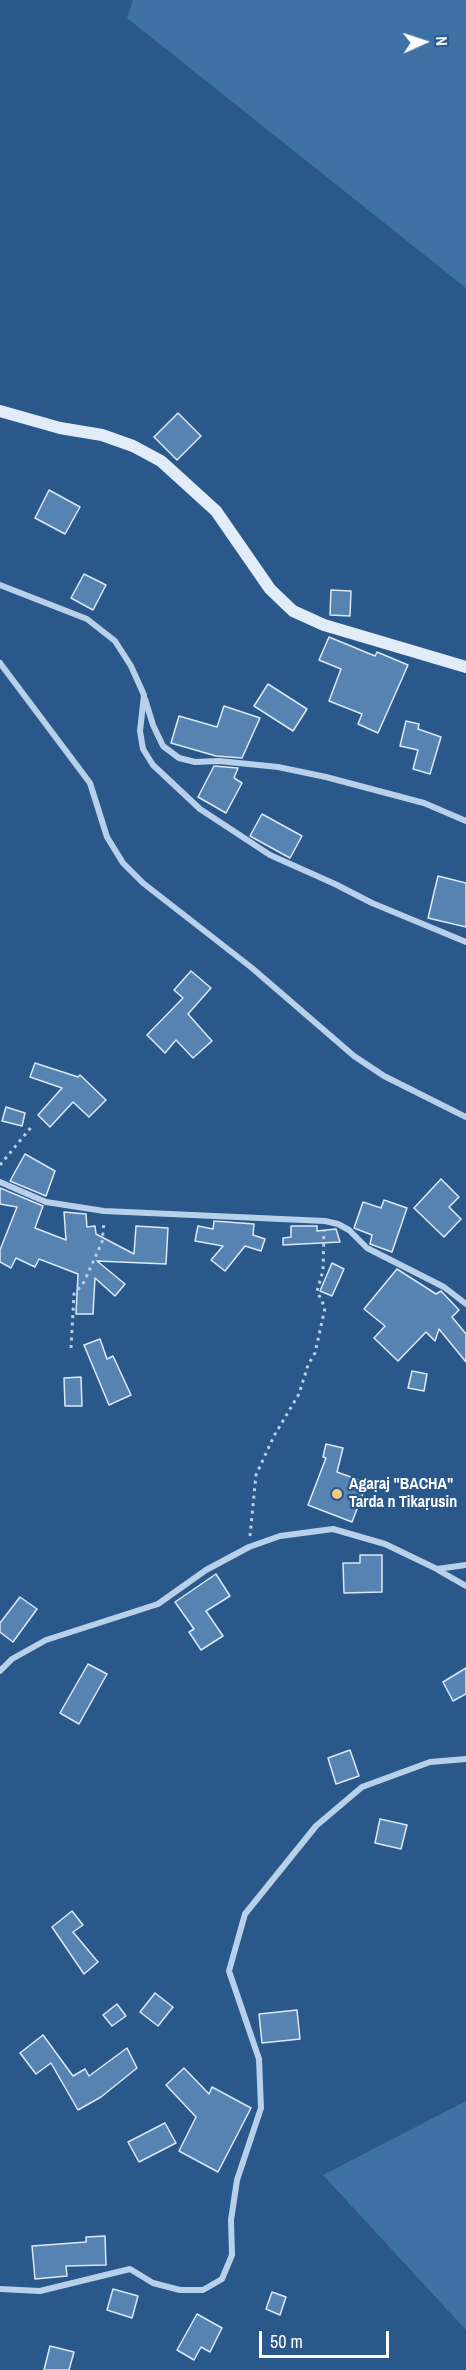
<!DOCTYPE html>
<html>
<head>
<meta charset="utf-8">
<style>
  body { margin:0 }
  #map { position:relative; width:466px; height:2370px; overflow:hidden; background:#2a588a; font-family:"Archivo Narrow",sans-serif }
  canvas { display:block }
  .north { position:absolute; left:394px; top:12px; width:60px; height:60px; -webkit-text-stroke:4px #2a588a; paint-order:stroke; rotate:87deg; font-size:16px; font-weight:700; line-height:24px; text-align:center; color:#fff }
  .north::after { content:''; display:block; margin:auto; width:21px; height:27px; background:#fff; clip-path:polygon(50% 0,100% 100%,50% 72%,0 100%) }
  .scale { position:absolute; left:259px; top:2331px; width:130px; height:27px; box-sizing:border-box; border:3px solid #fff; border-top:0; padding-left:8px; font-size:18px; line-height:21px; white-space:nowrap; color:#fff; -webkit-text-stroke:4px #2a588a; paint-order:stroke }
</style>
</head>
<body>
<div id="map">
<canvas width="466" height="2370"></canvas>
<div class="north">N</div>
<div class="scale">50 m</div>
</div>
<script>
const c = document.querySelector('canvas').getContext('2d');
c.lineJoin = 'round';
function fillPath(path, color) { c.fillStyle = color; c.fill(path, 'evenodd'); }
const poly = rows => new Path2D(rows.map(r => 'M' + r).join(''));
function stroke(path, color, width, dash) { c.strokeStyle = color; c.lineWidth = width; c.lineCap = dash ? 'butt' : 'round'; c.setLineDash(dash || []); c.stroke(path); }
function write(font, color, halo, rows, align = 'center') {
  c.font = font + ' "Archivo Narrow",sans-serif'; c.lineWidth = 4.5; c.setLineDash([]); c.textBaseline = 'middle'; c.strokeStyle = halo; c.fillStyle = color; for (const [text, x, y, turn = 0] of rows) {
    c.save(); c.translate(x, y); c.rotate((+turn || 0) * Math.PI / 180); c.textAlign = isNaN(turn) ? turn : align; if (halo) c.strokeText(text, 0, 0); c.fillText(text, 0, 0); c.restore();
  }
}
fillPath(poly([
  [133,0,466,0,466,288,127,18],
  [466,2101,466,2330,323,2175]
]), '#3e72a6');
const building = poly([
  [178,413,201,436,177,460,154,437,178,413],
  [49,490,80,507,65,534,35,518,49,490],
  [84,574,106,585,93,610,71,598,84,574],
  [331,590,351,591,350,616,330,615,331,590],
  [329,637,375,656,377,652,408,665,378,733,358,724,362,714,329,701,341,669,319,660,329,637],
  [268,684,307,709,293,731,254,706,268,684],
  [224,706,260,718,242,758,216,756,171,743,179,716,217,727,224,706],
  [406,721,419,724,418,729,441,737,430,774,413,769,418,750,400,746,406,721],
  [214,766,238,768,234,778,242,783,226,813,198,797,214,766],
  [262,814,302,836,290,858,250,836,262,814],
  [438,876,466,883,466,927,428,918,438,876],
  [191,971,211,988,188,1014,212,1041,193,1058,176,1040,165,1053,147,1035,183,998,174,990,191,971],
  [35,1063,78,1077,80,1075,106,1100,89,1117,73,1102,50,1127,38,1115,62,1088,30,1077,35,1063],
  [6,1107,25,1113,22,1126,2,1121,6,1107],
  [25,1154,55,1171,46,1196,10,1181,25,1154],
  [441,1179,459,1197,449,1207,461,1219,444,1237,414,1208,441,1179],
  [0,1188,43,1206,35,1228,66,1240,64,1212,86,1214,87,1227,95,1226,96,1234,134,1254,136,1226,168,1228,166,1264,97,1261,125,1284,115,1296,95,1278,93,1314,76,1314,78,1274,39,1259,35,1267,16,1258,11,1268,0,1262,0,1250,17,1207,0,1204,0,1188],
  [384,1200,407,1208,392,1252,370,1244,372,1235,354,1228,363,1202,381,1208,384,1200],
  [214,1221,254,1224,253,1235,265,1239,261,1251,245,1246,225,1271,211,1260,223,1246,195,1241,198,1226,213,1229,214,1221],
  [291,1226,317,1226,317,1231,336,1229,340,1242,283,1245,283,1238,291,1237,291,1226],
  [332,1263,344,1269,332,1296,320,1291,332,1263],
  [397,1269,436,1294,441,1291,459,1310,452,1317,466,1334,466,1362,439,1329,435,1341,426,1332,398,1361,374,1338,385,1326,364,1309,397,1269],
  [100,1339,107,1359,113,1356,131,1395,109,1405,84,1345,100,1339],
  [412,1371,427,1374,424,1391,408,1388,412,1371],
  [81,1377,82,1406,65,1406,64,1378,81,1377],
  [326,1444,343,1448,337,1472,367,1483,352,1522,308,1505,326,1458,323,1457,326,1444],
  [360,1555,382,1555,382,1592,344,1593,343,1563,360,1563,360,1555],
  [216,1574,230,1596,206,1611,223,1636,201,1650,189,1632,194,1629,175,1602,216,1574],
  [20,1597,37,1609,13,1642,0,1632,0,1623,20,1597],
  [88,1664,107,1674,79,1724,60,1713,88,1664],
  [466,1668,466,1694,453,1701,443,1682,466,1668],
  [350,1750,359,1776,336,1784,328,1758,350,1750],
  [380,1819,407,1825,401,1849,375,1843,380,1819],
  [72,1911,83,1925,73,1932,98,1962,84,1974,52,1927,72,1911],
  [155,1993,173,2007,158,2026,140,2012,155,1993],
  [117,2004,126,2016,112,2026,103,2015,117,2004],
  [297,2010,300,2039,262,2043,259,2014,297,2010],
  [43,2035,73,2076,85,2069,89,2076,127,2048,137,2068,101,2097,78,2110,51,2063,36,2074,20,2053,43,2035],
  [184,2068,209,2094,212,2087,251,2108,218,2172,179,2151,196,2117,166,2085,184,2068],
  [165,2123,176,2143,139,2162,128,2142,165,2123],
  [105,2236,106,2265,66,2266,67,2276,35,2279,32,2246,86,2242,86,2237,105,2236],
  [113,2289,138,2296,132,2318,107,2310,113,2289],
  [272,2292,286,2297,280,2315,266,2309,272,2292],
  [197,2314,222,2328,210,2352,201,2347,194,2360,177,2350,197,2314],
  [50,2346,74,2352,69,2370,44,2370,50,2346]
]);
fillPath(building, '#5683b2');
stroke(building, '#dbe9f7', 1.5);
stroke(poly([
  [0,1165,33,1125],
  [71,1348,74,1294,84,1282,102,1242,104,1222],
  [250,1536,256,1475,274,1436,299,1394,308,1365,315,1353,325,1308,317,1291,323,1271,324,1231]
]), '#b8d0e9', 3, [3, 4.5]);
stroke(poly([
  [0,585,87,619,115,641,131,666,144,695,140,731,143,749,153,765,200,809,270,855,335,884,372,903,466,942],
  [0,663,90,783,107,837,123,863,143,883,252,968,354,1056,384,1076,466,1117],
  [145,699,153,725,163,746,179,758,195,762,219,761,278,767,326,777,424,803,466,821],
  [0,1182,46,1202,104,1211,325,1221,338,1224,349,1230,367,1248,444,1287,466,1304],
  [438,1570,466,1586],
  [0,1671,12,1659,46,1640,158,1604,206,1570,249,1547,280,1536,333,1529,385,1544,437,1569,466,1565],
  [0,2289,40,2291,130,2269,153,2283,180,2290,203,2290,222,2279,232,2255,231,2220,237,2180,261,2108,259,2059,229,1971,245,1914,316,1826,362,1787,430,1762,466,1759]
]), '#b8d0e9', 6);
stroke(poly([
  [0,411,60,428,102,435,133,446,161,461,216,511,270,589,293,611,324,625,466,667]
]), '#e1ecf8', 12);
for (const [x, y, r, color] of [
  [337,1494,6,"#f0ca7f"]
]) { const dot = new Path2D(); dot.arc(x, y, r, 0, 2 * Math.PI); c.fillStyle = color; c.fill(dot); stroke(dot, '#2a588a', 2); }
write('bold 16px', '#fff', '#2a588a', [
  ["Agaṛaj \"BACHA\"",349,1485],
  ["Tarda n Tikaṛusin",349,1503]
], 'left');
</script>
</body>
</html>
